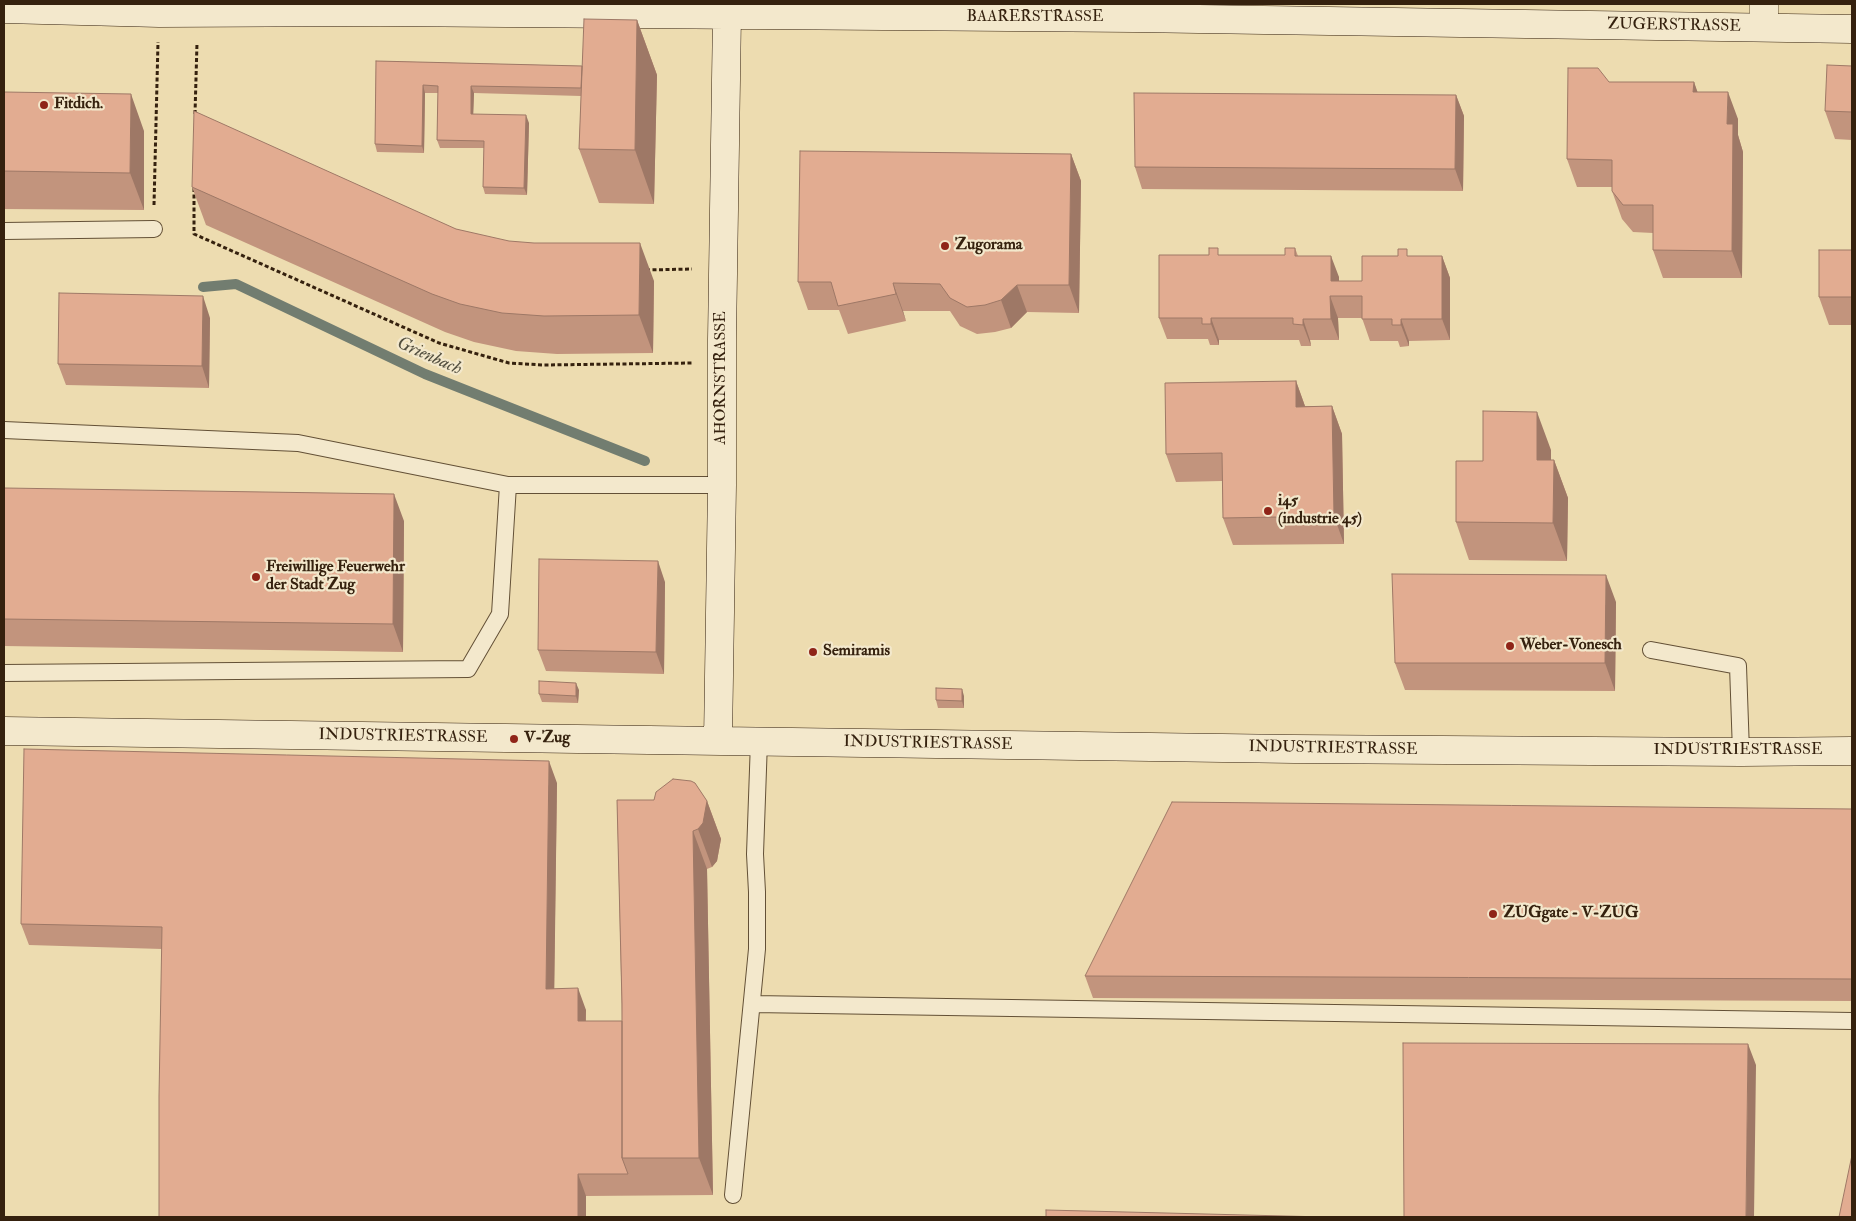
<!DOCTYPE html>
<html>
<head>
<meta charset="utf-8">
<style>
  body { margin:0 }
  #map { position:relative; width:1856px; height:1221px; overflow:hidden; background:#eddcb0; font-family:"IM FELL Double Pica",serif }
  canvas { display:block }
  .frame { position:absolute; inset:0; border:5px solid #35210e; pointer-events:none }
</style>
</head>
<body>
<div id="map">
<canvas width="1856" height="1221"></canvas>
<div class="frame"></div>
</div>
<script>
const c = document.querySelector('canvas').getContext('2d');
c.lineJoin = 'round';
const poly = rows => new Path2D(rows.map(r => 'M' + r).join(''));
function stroke(path, color, width, dash) { c.strokeStyle = color; c.lineWidth = width; c.lineCap = dash ? 'butt' : 'round'; c.setLineDash(dash || []); c.stroke(path); }
function fillPath(path, color) { c.fillStyle = color; c.fill(path, 'evenodd'); }
function write(font, color, halo, rows, align = 'center') {
  c.font = font + ' "IM FELL Double Pica",serif'; c.lineWidth = 4.5; c.setLineDash([]); c.textBaseline = 'middle'; c.strokeStyle = halo; c.fillStyle = color; for (const [text, x, y, turn = 0] of rows) {
    c.save(); c.translate(x, y); c.rotate((+turn || 0) * Math.PI / 180); c.textAlign = isNaN(turn) ? turn : align; if (halo) c.strokeText(text, 0, 0); c.fillText(text, 0, 0); c.restore();
  }
}
stroke(poly([
  [203,287,236,284,425,374,645,461]
]), '#727d70', 10);
const lane = poly([
  [4,231,154,229],
  [4,430,298,443,508,485,722,485],
  [1651,650,1738,666,1741,752],
  [4,673,468,669,500,614,508,485],
  [753,1004,1852,1021],
  [733,1195,757,949,757,892,755,854,759,741]
]);
const street = poly([
  [1764,4,1764,27]
]);
const secondary = poly([
  [4,9,159,13,380,12,1133,18,1852,29],
  [4,731,1294,749,1741,752,1852,751],
  [718,740,722,485,722,339,727,15]
]);
stroke(lane, '#635036', 18);
stroke(street, '#635036', 29);
stroke(secondary, '#35210e', 29);
stroke(poly([
  [195,114,197,43],
  [194,188,194,234,439,343,509,363,543,365,693,363],
  [154,205,158,42],
  [646,270,692,269]
]), '#35210e', 3, [4, 2.5]);
stroke(lane, '#f3e8cc', 16);
stroke(street, '#f3e8cc', 28);
stroke(secondary, '#f3e8cc', 28);
fillPath(poly([
  [637,20,657,75,654,204,599,203,579,149,581,96,474,93,473,114,529,123,527,195,485,194,483,187,484,148,440,148,437,140,438,93,425,93,424,153,377,152,375,144,376,61,582,66],
  [1852,66,1852,140,1835,139,1825,111],
  [1609,82,1694,82,1697,92,1738,119,1738,135,1743,152,1742,278,1663,278,1653,250,1653,233,1633,232,1622,219,1612,191,1612,187,1577,187,1567,159],
  [4,92,144,131,144,210,4,209],
  [1456,95,1464,116,1463,191,1142,189,1135,167],
  [1071,154,1081,181,1079,313,1027,312,1011,328,995,332,977,334,960,326,950,311,903,311,906,321,848,334,839,310,808,310,798,282],
  [192,187,456,229,654,281,653,353,557,354,516,351,474,342,445,332,206,225],
  [1295,248,1298,256,1339,277,1339,281,1362,281,1410,256,1442,256,1450,278,1450,340,1409,341,1409,346,1400,347,1398,341,1370,341,1362,318,1338,318,1339,340,1310,340,1311,346,1301,346,1299,340,1219,340,1219,345,1210,345,1208,339,1167,339,1159,318,1209,255,1285,255],
  [1852,250,1852,325,1829,325,1819,297],
  [210,318,209,388,66,385,58,364],
  [1296,381,1305,406,1332,406,1342,434,1344,544,1233,545,1223,518,1222,481,1176,482,1166,454],
  [1551,450,1551,460,1554,460,1568,498,1567,561,1469,560,1456,522,1483,461],
  [4,488,404,521,403,652,4,646],
  [665,582,664,674,546,671,538,650],
  [1616,602,1615,691,1405,690,1395,663],
  [579,690,578,703,542,702,539,694],
  [964,696,964,708,938,708,936,700],
  [557,783,554,989,586,1010,586,1021,622,1021,617,800,707,801,721,839,717,861,712,867,707,869,713,1195,586,1196,586,1217,159,1217,162,949,29,945,21,924],
  [1852,809,1852,1001,1093,998,1085,976]
]), '#c2947d');
fillPath(poly([
  [637,20,657,75,654,204,635,150],
  [1694,82,1704,110,1693,92],
  [423,85,425,93,424,153,422,146],
  [471,86,474,93,473,121,471,114],
  [1728,92,1738,119,1738,135,1743,152,1742,278,1732,251,1727,124],
  [131,94,144,131,144,210,130,173],
  [1456,95,1464,116,1463,191,1455,169],
  [526,115,529,123,527,195,524,188],
  [1071,154,1081,181,1079,313,1069,285],
  [640,243,654,281,653,353,639,315],
  [1331,256,1339,277,1339,296,1331,281],
  [1442,256,1450,278,1450,340,1442,319],
  [893,283,903,311,906,321,896,294],
  [1017,285,1027,312,1011,328,1001,300],
  [203,296,210,318,209,388,202,366],
  [1330,296,1338,318,1339,340,1331,319],
  [1211,318,1219,340,1219,345,1211,324],
  [1303,319,1310,340,1311,346,1303,325],
  [1401,319,1409,341,1409,346,1401,325],
  [1296,381,1306,409,1296,407],
  [1332,406,1342,434,1344,544,1334,516],
  [1537,412,1551,450,1551,498,1537,460],
  [1554,460,1568,498,1567,561,1553,523],
  [394,494,404,521,403,652,393,624],
  [658,561,665,582,664,674,656,652],
  [1606,575,1616,602,1615,691,1605,663],
  [576,683,579,690,578,703,576,696],
  [962,689,964,696,964,708,962,701],
  [549,761,557,783,554,1010,546,989],
  [707,801,721,839,717,861,712,867,698,829],
  [693,831,707,869,713,1195,699,1158],
  [578,988,586,1010,585,1042,578,1021],
  [1748,1044,1756,1065,1754,1217,1746,1217],
  [578,1174,586,1196,586,1217,578,1217]
]), '#9e7866');
const building = poly([
  [584,19,637,20,635,150,579,149,584,19],
  [376,61,582,66,581,88,471,86,471,114,526,115,524,188,483,187,484,141,437,140,438,86,423,85,422,146,375,144,376,61],
  [1827,65,1852,66,1852,112,1825,111,1827,65],
  [1568,68,1598,68,1609,82,1694,82,1693,92,1728,92,1727,124,1733,124,1732,251,1653,250,1653,205,1623,205,1612,191,1612,160,1567,159,1568,68],
  [4,92,131,94,130,173,4,171,4,92],
  [1134,93,1456,95,1455,169,1135,167,1134,93],
  [194,111,456,229,509,241,534,243,640,243,639,315,544,316,502,313,460,304,432,294,192,187,194,111],
  [800,151,1071,154,1069,285,1017,285,1001,300,985,305,967,307,950,298,940,284,893,283,896,294,838,306,831,282,798,282,800,151],
  [1209,248,1218,248,1218,255,1285,255,1285,248,1295,248,1295,256,1331,256,1331,281,1362,281,1362,256,1398,256,1398,249,1407,249,1407,256,1442,256,1442,319,1401,319,1401,325,1392,325,1392,319,1362,319,1362,296,1330,296,1331,319,1303,319,1303,325,1293,324,1293,318,1211,318,1211,324,1202,324,1202,318,1159,318,1159,255,1209,255,1209,248],
  [1819,250,1852,250,1852,297,1819,297,1819,250],
  [59,293,203,296,202,366,58,364,59,293],
  [1296,381,1296,407,1332,406,1334,516,1223,518,1222,453,1166,454,1165,383,1296,381],
  [1483,411,1537,412,1537,460,1554,460,1553,523,1456,522,1456,461,1483,461,1483,411],
  [4,488,394,494,393,624,4,619,4,488],
  [539,559,658,561,656,652,538,650,539,559],
  [1392,574,1606,575,1605,663,1395,663,1392,574],
  [539,681,576,683,576,696,539,694,539,681],
  [936,688,962,689,962,701,936,700,936,688],
  [24,749,549,761,546,989,578,988,578,1021,622,1021,622,1158,628,1174,578,1174,578,1217,159,1217,159,1096,162,927,21,924,24,749],
  [673,779,691,781,695,783,707,801,703,823,698,829,693,831,699,1158,622,1158,622,1004,617,800,654,800,656,792,673,779],
  [1172,802,1852,809,1852,979,1085,976,1172,802],
  [1403,1043,1748,1044,1746,1217,1404,1217,1403,1043],
  [1852,1155,1852,1217,1839,1217,1852,1155],
  [1046,1210,1325,1217,1046,1217,1046,1210]
]);
fillPath(building, '#e2ac91');
stroke(building, '#9e7866', 1);
for (const [x, y, r, color] of [
  [44,105,5,"#8f2418"],
  [945,246,5,"#8f2418"],
  [1268,511,5,"#8f2418"],
  [256,577,5,"#8f2418"],
  [1510,646,5,"#8f2418"],
  [813,652,5,"#8f2418"],
  [514,739,5,"#8f2418"],
  [1493,914,5,"#8f2418"]
]) { const dot = new Path2D(); dot.arc(x, y, r, 0, 2 * Math.PI); c.fillStyle = color; c.fill(dot); stroke(dot, '#f3e8cc', 2); }
write('16px', '#35210e', '#f3e8cc', [
  ["BAARERSTRASSE",1035,18],
  ["ZUGERSTRASSE",1674,26,1],
  ["AHORNSTRASSE",722,378,-90],
  ["INDUSTRIESTRASSE",403,737,1],
  ["INDUSTRIESTRASSE",928,744,1],
  ["INDUSTRIESTRASSE",1333,749,1],
  ["INDUSTRIESTRASSE",1738,751]
]);
write('bold 16px', '#35210e', '#f3e8cc', [
  ["Fitdich.",54,105],
  ["Zugorama",955,246],
  ["i45",1278,502],
  ["(industrie 45)",1278,520],
  ["Freiwillige Feuerwehr",266,568],
  ["der Stadt Zug",266,586],
  ["Weber-Vonesch",1520,646],
  ["Semiramis",823,652],
  ["V-Zug",524,739],
  ["ZUGgate - V-ZUG",1503,914]
], 'left');
write('italic 18px', '#534f3f', '#f3e8cc', [
  ["Grienbach",429,357,24]
]);
</script>
</body>
</html>
